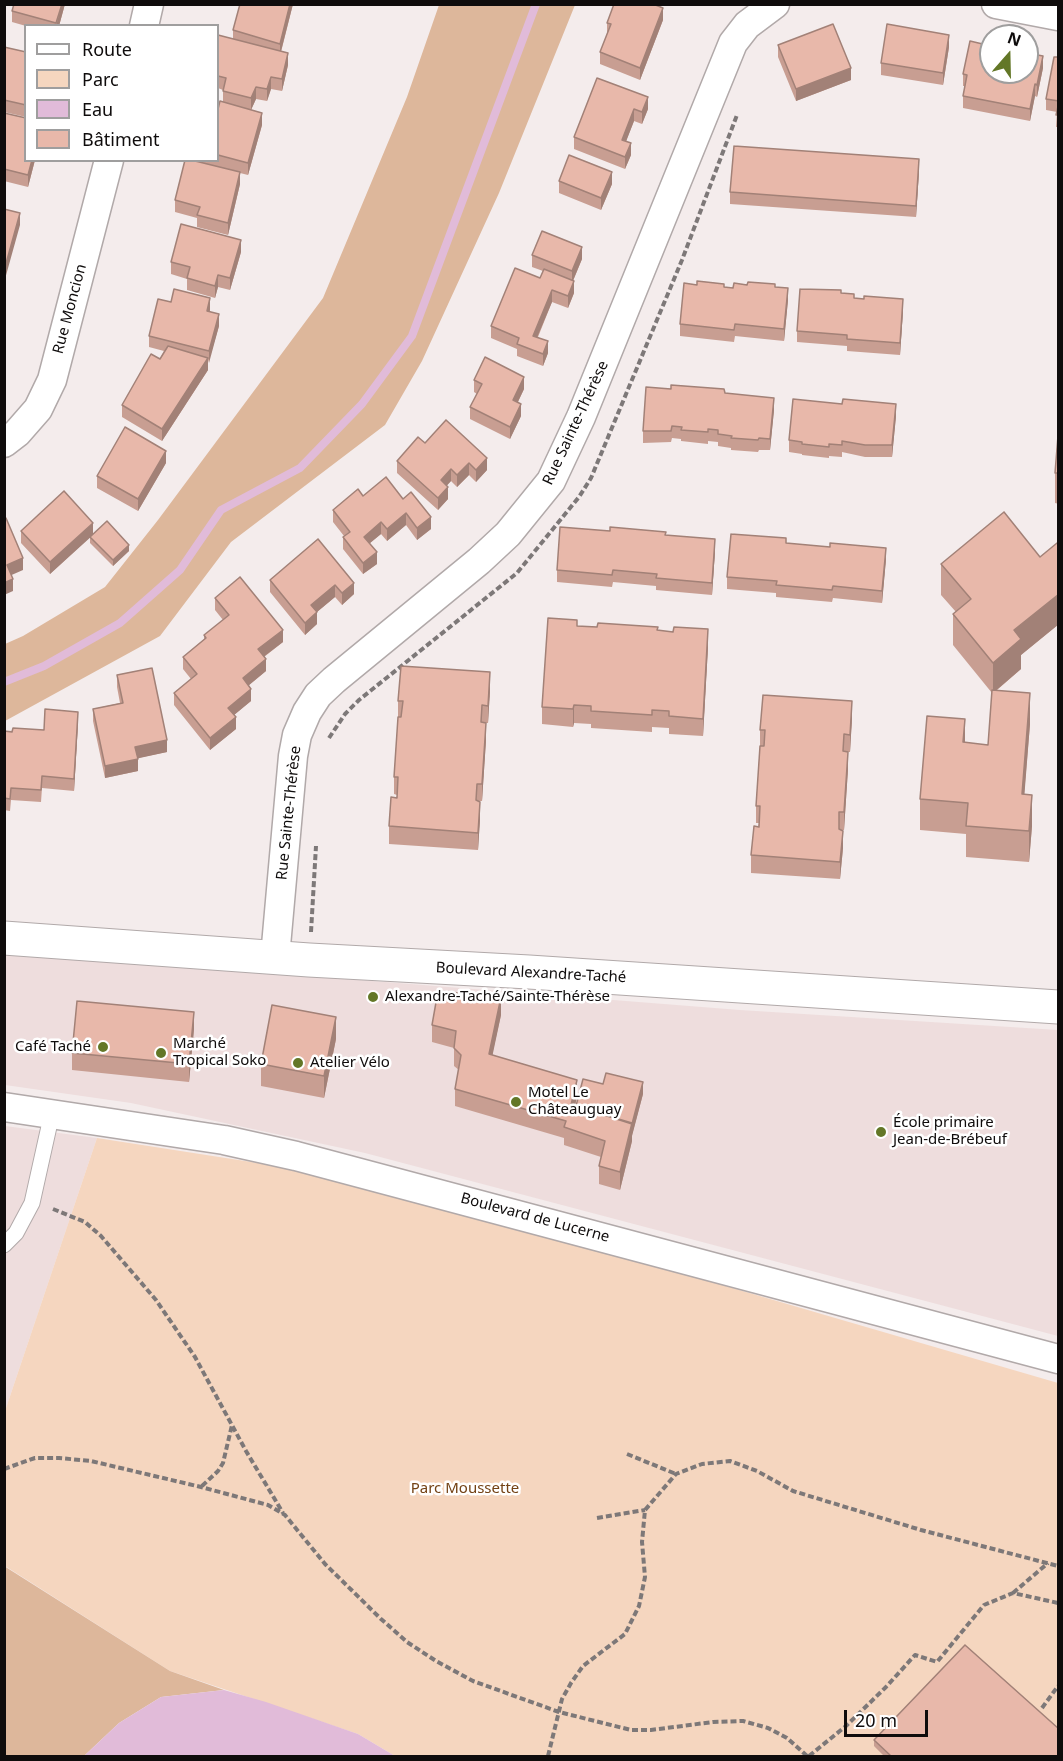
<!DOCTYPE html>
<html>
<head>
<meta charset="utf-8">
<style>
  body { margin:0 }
  #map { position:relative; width:1063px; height:1761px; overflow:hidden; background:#f4ecec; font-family:"Noto Sans",sans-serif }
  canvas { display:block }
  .frame { position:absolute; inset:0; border:6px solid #0f0c0c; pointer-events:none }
  .legend { position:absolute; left:24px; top:24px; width:195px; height:138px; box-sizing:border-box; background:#fff; border:2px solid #9f9e9e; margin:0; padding:8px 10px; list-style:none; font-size:18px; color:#0f0c0c }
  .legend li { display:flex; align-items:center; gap:12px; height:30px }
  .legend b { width:30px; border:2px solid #9f9e9e }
  .north { position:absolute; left:979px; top:24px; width:60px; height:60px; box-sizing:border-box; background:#fff; border:2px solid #9f9e9e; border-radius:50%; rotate:20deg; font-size:16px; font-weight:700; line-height:24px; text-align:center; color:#0f0c0c }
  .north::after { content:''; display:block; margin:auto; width:21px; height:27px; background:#637727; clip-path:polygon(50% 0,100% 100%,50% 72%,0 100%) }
  .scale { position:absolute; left:844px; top:1710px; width:84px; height:27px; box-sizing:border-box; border:3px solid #0f0c0c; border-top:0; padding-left:8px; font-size:18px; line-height:21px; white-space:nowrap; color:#0f0c0c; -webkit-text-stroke:4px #fff; paint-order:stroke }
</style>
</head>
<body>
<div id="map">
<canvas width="1063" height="1761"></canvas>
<div class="frame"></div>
<ul class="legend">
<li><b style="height:8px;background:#fff"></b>Route</li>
<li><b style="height:16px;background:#f5d6bf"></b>Parc</li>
<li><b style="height:16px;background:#e1bbd9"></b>Eau</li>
<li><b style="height:16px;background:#e8b8aa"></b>Bâtiment</li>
</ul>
<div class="north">N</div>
<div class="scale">20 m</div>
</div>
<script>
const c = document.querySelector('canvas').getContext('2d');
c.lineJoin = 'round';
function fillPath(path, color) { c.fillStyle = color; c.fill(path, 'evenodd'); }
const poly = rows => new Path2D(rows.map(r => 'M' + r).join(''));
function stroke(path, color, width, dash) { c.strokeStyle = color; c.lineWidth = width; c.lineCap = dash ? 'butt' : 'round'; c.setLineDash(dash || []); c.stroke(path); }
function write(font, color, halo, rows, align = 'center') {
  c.font = font + ' "Noto Sans",sans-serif'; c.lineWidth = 5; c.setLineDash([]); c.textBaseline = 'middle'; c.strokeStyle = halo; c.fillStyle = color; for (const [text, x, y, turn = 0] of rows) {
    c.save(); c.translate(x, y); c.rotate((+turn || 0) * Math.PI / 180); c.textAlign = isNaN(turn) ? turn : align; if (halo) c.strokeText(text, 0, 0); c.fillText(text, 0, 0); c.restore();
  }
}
fillPath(poly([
  [5,952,740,1010,1058,1030,1058,1336,365,1153,131,1103,5,1085],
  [5,1126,97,1138,5,1411]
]), '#edd');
fillPath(poly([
  [97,1138,277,1166,561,1238,1058,1383,1058,1756,395,1756,358,1734,170,1671,5,1566,5,1411]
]), '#f5d6bf');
fillPath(poly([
  [439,5,575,5,499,193,422,361,385,425,231,542,160,636,5,721,5,644,23,636,105,587,158,520,323,298,407,97],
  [4,1566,170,1671,224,1690,161,1697,119,1723,84,1756,5,1756]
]), '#ddb79b');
fillPath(poly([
  [224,1690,266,1702,358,1734,395,1756,84,1756,119,1723,161,1697]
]), '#e1bbd9');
stroke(poly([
  [4,682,44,666,120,623,180,570,221,510,300,468,362,404,412,336,536,4]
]), '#e1bbd9', 8);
const service = poly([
  [4,1245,16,1233,32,1203,52,1113]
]);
const minor = poly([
  [996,4,1058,16],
  [144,26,149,4],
  [4,443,17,433,38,409,52,380,109,160],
  [275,957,293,756,297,735,307,712,318,695,334,680,479,561,508,534,551,481,581,417,733,43,747,25,775,4],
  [4,1107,224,1140,296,1156,1058,1359]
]);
const secondary = poly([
  [4,938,309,960,529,972,1058,1007]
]);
stroke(service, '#b1a9a9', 17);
stroke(minor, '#b1a9a9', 31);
stroke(secondary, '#b1a9a9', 35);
stroke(poly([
  [329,738,345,714,359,700,517,573,579,497,591,478,682,260,737,115],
  [311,932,316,846],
  [53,1209,85,1222,101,1236,156,1300,195,1357,246,1451,283,1513],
  [627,1454,676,1474],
  [4,1469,35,1458,59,1458,91,1461,201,1487,268,1505,285,1515,325,1564,381,1619,407,1642,436,1661,473,1681,559,1712,631,1730,651,1730,713,1722,743,1721,768,1728,787,1738,807,1756],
  [202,1486,218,1471,223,1463,232,1425],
  [597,1518,645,1510],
  [1013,1593,1048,1563],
  [1042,1708,1058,1686],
  [548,1756,562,1699,571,1683,583,1666,625,1634,639,1606,645,1577,642,1542,645,1510,676,1474,702,1464,730,1461,757,1471,793,1491,921,1530,1058,1566],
  [809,1756,846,1726,886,1687,915,1655,937,1662,984,1605,1013,1593,1058,1603]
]), '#7d7878', 4, [6, 3]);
stroke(service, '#fff', 15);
stroke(minor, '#fff', 28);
stroke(secondary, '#fff', 33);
fillPath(poly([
  [65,4,59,26,26,26,12,22,12,11],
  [293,4,281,52,288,65,282,91,271,89,267,101,256,99,251,110,262,125,248,175,240,173,240,184,228,235,197,227,197,218,175,212,175,200,185,160,218,160,218,109,223,102,223,90,218,88,218,35,233,39,233,30],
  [663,20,640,80,600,64,600,52,607,34,607,23],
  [778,45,851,80,796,101,778,57],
  [4,47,26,52,26,117,4,112],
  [949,47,943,85,881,75,881,63],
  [1059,57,1059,127,1056,127,1057,112,1046,110,1046,99],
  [1043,68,1037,97,1035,96,1030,121,963,108,963,96,965,86,963,86,963,74],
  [597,78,648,109,642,124,634,121,626,141,631,155,625,169,574,149,574,137],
  [4,113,26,160,35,160,28,187,4,181],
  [919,171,916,217,730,204,730,192],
  [559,181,612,184,601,210,559,193],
  [241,252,230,290,218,287,215,298,187,290,187,279,171,274,171,262],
  [532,255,582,259,573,281,574,293,568,308,552,302,538,337,548,353,543,366,517,356,517,349,491,338,491,326,540,278,543,271,532,267],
  [724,287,733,288,775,287,788,300,784,341,735,336,734,342,680,336,680,324],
  [841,293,854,298,903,311,900,355,847,351,847,346,797,342,797,331],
  [210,310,209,312,219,326,208,363,208,370,162,441,122,417,122,405,160,359,164,351,149,347,149,336],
  [474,380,524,389,518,402,521,416,510,439,470,419,470,407,477,394,474,392],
  [725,393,774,410,770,450,759,450,758,452,731,450,731,448,718,446,718,442,708,441,708,444,681,441,681,439,672,438,671,442,643,443,643,431],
  [896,416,892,457,865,457,842,452,842,457,829,456,829,458,802,455,802,454,789,452,789,440],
  [1059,423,1059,504,1055,503,1055,473],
  [425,443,487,470,476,482,469,475,457,487,451,481,446,486,448,499,438,510,397,473,397,461],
  [166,463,138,511,97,488,97,476],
  [363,496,403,499,431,529,417,540,406,525,387,541,381,534,370,543,377,564,363,574,343,549,343,537,344,536,333,522,333,510],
  [21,531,93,534,129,551,113,566,90,543,90,537,50,574,21,543],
  [666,535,715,551,712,595,656,590,656,586,613,582,612,587,557,582,557,570],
  [318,539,354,594,342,605,335,597,317,612,317,624,305,635,270,592,270,580],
  [786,543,886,559,882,603,833,598,832,602,776,597,776,593,727,589,727,577],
  [1059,545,1059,624,1021,655,1021,669,997,690,1030,724,1024,795,1032,826,1029,862,966,857,966,834,920,830,920,799,965,743,988,745,992,693,953,645,953,614,956,612,941,595,941,564,1040,557],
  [215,598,283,642,264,657,266,671,248,686,251,701,234,715,236,729,210,750,174,705,174,693,191,679,183,669,183,657,204,639,204,635,223,620,215,610],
  [577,626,658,630,708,647,703,736,669,734,669,728,652,727,652,732,591,728,591,724,574,723,573,727,542,724,542,707],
  [117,675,167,752,138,758,138,771,105,778,93,721,93,709,120,703,117,687],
  [490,690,488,723,486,723,486,740,482,801,479,801,480,819,478,850,389,844,389,826,397,795,394,794,394,777,398,717,398,701],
  [852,718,850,752,848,752,848,769,844,830,840,830,843,848,840,879,751,873,751,855,759,823,756,823,756,806,760,746,760,730],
  [78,723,74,791,42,788,41,802,11,800,10,811,4,810,4,731,44,730],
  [501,1015,492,1055,577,1097,575,1106,643,1094,632,1135,632,1141,620,1190,599,1184,599,1166,601,1157,564,1145,564,1138,455,1106,455,1089,459,1070,454,1066,454,1048,432,1042,432,1025],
  [194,1029,189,1082,72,1070,72,1053],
  [336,1039,324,1098,261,1086,261,1064],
  [874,1740,1059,1756,884,1756,874,1746]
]), '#c89e92');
fillPath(poly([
  [62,4,65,4,59,26,56,26],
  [290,4,293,4,280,55,280,44],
  [663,8,663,20,640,80,640,68],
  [949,35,949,47,943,85,943,73],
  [288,53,288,65,282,91,282,79],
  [1043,56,1043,68,1037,97,1037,85],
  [851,68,851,80,796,101,796,89],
  [271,77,271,89,267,101,267,89],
  [1035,84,1035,96,1030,121,1030,109],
  [256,87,256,99,251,110,251,98],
  [648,97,648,109,642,124,642,112],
  [634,109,634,121,622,152,622,140],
  [262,113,262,125,248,175,248,163],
  [631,143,631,155,625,169,625,157],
  [919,159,919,171,916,217,916,206],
  [32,160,35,160,28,187,28,175],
  [240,172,240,184,228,235,228,223],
  [612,172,612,184,601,210,601,198],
  [20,213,20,225,5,279,5,267],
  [241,240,241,252,230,290,230,278],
  [582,247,582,259,572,283,572,271],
  [218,275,218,287,215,298,215,286],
  [574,281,574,293,568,308,568,296],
  [788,288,788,300,784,341,784,329],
  [552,290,552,302,533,347,533,336],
  [210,298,210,310,207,323,207,311],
  [903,299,903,311,900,355,900,343],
  [219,314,219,326,209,363,209,351],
  [548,341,548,353,543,366,543,354],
  [208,358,208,370,162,441,162,429],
  [524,377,524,389,513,412,513,400],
  [774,398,774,410,770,450,770,439],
  [521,404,521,416,510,439,510,427],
  [896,404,896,416,892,457,892,445],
  [166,451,166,463,138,511,138,499],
  [487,458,487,470,476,482,476,470],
  [469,463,469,475,457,487,457,475],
  [451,469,451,481,441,492,441,480],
  [448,487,448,499,438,510,438,498],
  [406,513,406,525,387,541,387,529],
  [431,517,431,529,417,540,417,528],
  [381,522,381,534,364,548,364,537],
  [93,523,93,535,50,574,50,562],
  [715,539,715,551,712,595,712,583],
  [129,545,129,551,113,566,113,560],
  [886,548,886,559,882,603,882,591],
  [377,552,377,564,363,574,363,563],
  [23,558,23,570,7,577,7,565],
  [13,579,13,591,4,595,4,583],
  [354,583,354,594,342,605,342,593],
  [335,585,335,597,311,617,311,605],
  [1059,594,1059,624,1021,655,1021,669,993,693,993,663,1014,630],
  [317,612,317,624,305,635,305,623],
  [708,629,708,647,703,736,703,719],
  [283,630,283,642,258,661,258,649],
  [266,659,266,671,243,690,243,678],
  [490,672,490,690,488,723,488,706],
  [251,689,251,701,228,720,228,708],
  [1030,693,1030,724,1022,825,1022,794],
  [852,701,852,718,850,752,850,735],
  [574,705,574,723,573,727,573,709],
  [78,712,78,723,74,791,74,779],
  [236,717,236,729,210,750,210,738],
  [965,719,965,750,963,742],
  [486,723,486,740,482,801,482,784],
  [167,740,167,752,135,759,135,747],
  [848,752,848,769,844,830,844,812],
  [138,759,138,771,105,778,105,766],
  [1032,795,1032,826,1029,862,1029,831],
  [480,802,480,819,478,850,478,833],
  [843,831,843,848,840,879,840,862],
  [501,997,501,1015,489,1072,489,1054],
  [194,1012,194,1029,189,1082,189,1064],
  [336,1017,336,1039,324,1098,324,1076],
  [577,1080,577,1097,571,1122,571,1105],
  [643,1082,643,1094,632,1136,632,1124],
  [632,1123,632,1141,620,1190,620,1172]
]), '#a28177');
const building = poly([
  [14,4,62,4,56,23,12,11,14,4],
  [240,4,290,4,280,44,233,30,240,4],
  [614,4,653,4,663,8,640,68,600,52,611,24,607,23,614,4],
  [833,24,851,68,796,89,778,45,833,24],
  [887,24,949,35,943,73,881,63,887,24],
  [218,35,288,53,282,79,271,77,267,89,256,87,251,98,223,91,226,78,218,76,218,35],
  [970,41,991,46,991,72,1027,72,1027,53,1043,56,1037,85,1035,84,1030,109,963,96,967,75,963,74,970,41],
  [4,47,26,52,26,105,4,100,4,47],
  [1054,57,1059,57,1059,101,1046,99,1054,57],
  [597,78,648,97,642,112,634,109,622,140,631,143,625,157,574,137,597,78],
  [220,101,262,113,248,163,218,155,218,109,220,101],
  [1059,102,1059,115,1056,115,1059,102],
  [4,113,26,118,26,160,32,160,28,175,4,169,4,113],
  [734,146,919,159,916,206,730,192,734,146],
  [569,155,612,172,601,198,559,181,569,155],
  [185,160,191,160,240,172,228,223,197,215,200,207,175,200,185,160],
  [4,209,20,213,5,267,4,267,4,209],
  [181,224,241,240,230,278,218,275,215,286,187,278,190,267,171,262,181,224],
  [542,231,582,247,572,271,532,255,542,231],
  [515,268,540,278,544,269,574,281,568,296,552,290,533,336,548,341,543,354,517,344,519,338,491,326,515,268],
  [697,281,724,284,724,287,733,288,734,283,747,285,748,282,775,284,775,287,788,288,784,329,735,324,734,330,680,324,684,283,697,285,697,281],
  [174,289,210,298,207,311,219,314,209,351,149,336,158,299,171,302,174,289],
  [800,289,841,290,841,293,854,294,854,298,864,299,864,296,903,299,900,343,847,339,847,335,797,331,800,289],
  [168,346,208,358,162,429,122,405,151,354,160,359,168,346],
  [485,357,524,377,513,400,521,404,510,427,470,407,482,384,474,380,485,357],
  [671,385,724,389,725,393,774,398,770,439,759,438,758,440,731,438,732,436,718,434,718,430,708,429,708,432,681,430,682,427,672,426,671,431,643,431,646,387,671,389,671,385],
  [793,399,842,404,843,399,896,404,892,445,865,445,842,441,842,445,829,444,829,447,802,444,802,442,789,440,793,399],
  [446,420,487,458,476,470,469,463,457,475,451,469,441,480,448,487,438,498,397,461,418,437,425,443,446,420],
  [1059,423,1059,473,1055,473,1059,423],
  [125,427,166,451,138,499,97,476,125,427],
  [386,477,403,499,411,492,431,517,417,528,406,513,387,529,381,522,364,537,377,552,363,563,343,537,350,532,333,510,358,489,363,496,386,477],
  [64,491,93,523,50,562,21,531,64,491],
  [1004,512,1040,557,1057,543,1059,545,1059,594,1014,630,1021,639,993,663,953,614,971,599,941,564,1004,512],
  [6,518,23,558,7,565,13,579,4,583,4,519,6,518],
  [107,521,129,545,113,560,90,537,107,521],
  [560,527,610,531,610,527,666,532,665,535,715,539,712,583,656,578,657,574,613,570,612,575,557,570,560,527],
  [731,534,786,538,786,543,830,547,830,543,886,548,882,591,833,586,832,590,776,585,777,581,727,577,731,534],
  [318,539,354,583,342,593,335,585,311,605,317,612,305,623,270,580,318,539],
  [240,577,283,630,258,649,266,659,243,678,251,689,228,708,236,717,210,738,174,693,197,674,183,657,206,638,204,635,229,615,215,598,240,577],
  [548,618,577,620,577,626,597,627,598,623,658,627,657,630,673,632,674,627,708,629,703,719,669,716,669,711,652,710,652,715,591,711,591,706,574,705,573,709,542,707,548,618],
  [401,666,490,672,488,706,482,705,481,722,486,723,482,784,477,784,476,800,480,802,478,833,389,826,391,797,397,798,398,777,394,777,398,717,401,717,403,701,398,701,401,666],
  [152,668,167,740,135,747,138,759,105,766,93,709,123,703,117,675,152,668],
  [992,690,1030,693,1022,794,1032,795,1029,831,966,826,968,803,920,799,927,716,965,719,963,742,988,745,992,690],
  [763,695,852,701,850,735,844,734,843,751,848,752,844,812,839,812,839,829,843,831,840,862,751,855,754,826,759,827,760,806,756,806,760,746,764,746,765,730,760,730,763,695],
  [45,709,78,712,74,779,42,776,41,790,11,788,10,799,4,798,4,731,12,732,13,728,44,730,45,709],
  [438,991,501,997,489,1054,577,1080,571,1105,632,1123,620,1172,599,1166,605,1141,564,1127,566,1121,455,1089,461,1055,454,1048,456,1031,432,1025,438,991],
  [77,1001,194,1012,189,1064,72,1053,77,1001],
  [272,1005,336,1017,324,1076,261,1064,272,1005],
  [606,1073,643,1082,632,1124,576,1106,583,1079,603,1084,606,1073],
  [965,1645,1059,1729,1059,1756,891,1756,874,1740,965,1645]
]);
fillPath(building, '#e8b8aa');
stroke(building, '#a28177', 1.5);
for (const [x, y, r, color] of [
  [373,997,6,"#637727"],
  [103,1047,6,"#637727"],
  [161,1053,6,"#637727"],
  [298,1063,6,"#637727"],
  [516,1102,6,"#637727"],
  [881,1132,6,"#637727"]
]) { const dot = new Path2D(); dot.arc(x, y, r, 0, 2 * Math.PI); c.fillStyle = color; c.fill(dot); stroke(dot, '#fff', 2); }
write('15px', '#0f0c0c', '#fff', [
  ["Rue Moncion",70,309,-75],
  ["Rue Sainte-Thérèse",576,423,-65],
  ["Rue Sainte-Thérèse",289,813,-84],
  ["Boulevard Alexandre-Taché",531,973,3],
  ["Boulevard de Lucerne",535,1218,15]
]);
write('15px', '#0f0c0c', '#fff', [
  ["Alexandre-Taché/Sainte-Thérèse",385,997],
  ["Marché",173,1044],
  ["Tropical Soko",173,1061],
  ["Café Taché",91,1047,"right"],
  ["Atelier Vélo",310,1063],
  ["Motel Le",528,1093],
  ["Châteauguay",528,1110],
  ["École primaire",893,1123],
  ["Jean-de-Brébeuf",893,1140]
], 'left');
write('15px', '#734215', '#fff', [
  ["Parc Moussette",465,1489]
]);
</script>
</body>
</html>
